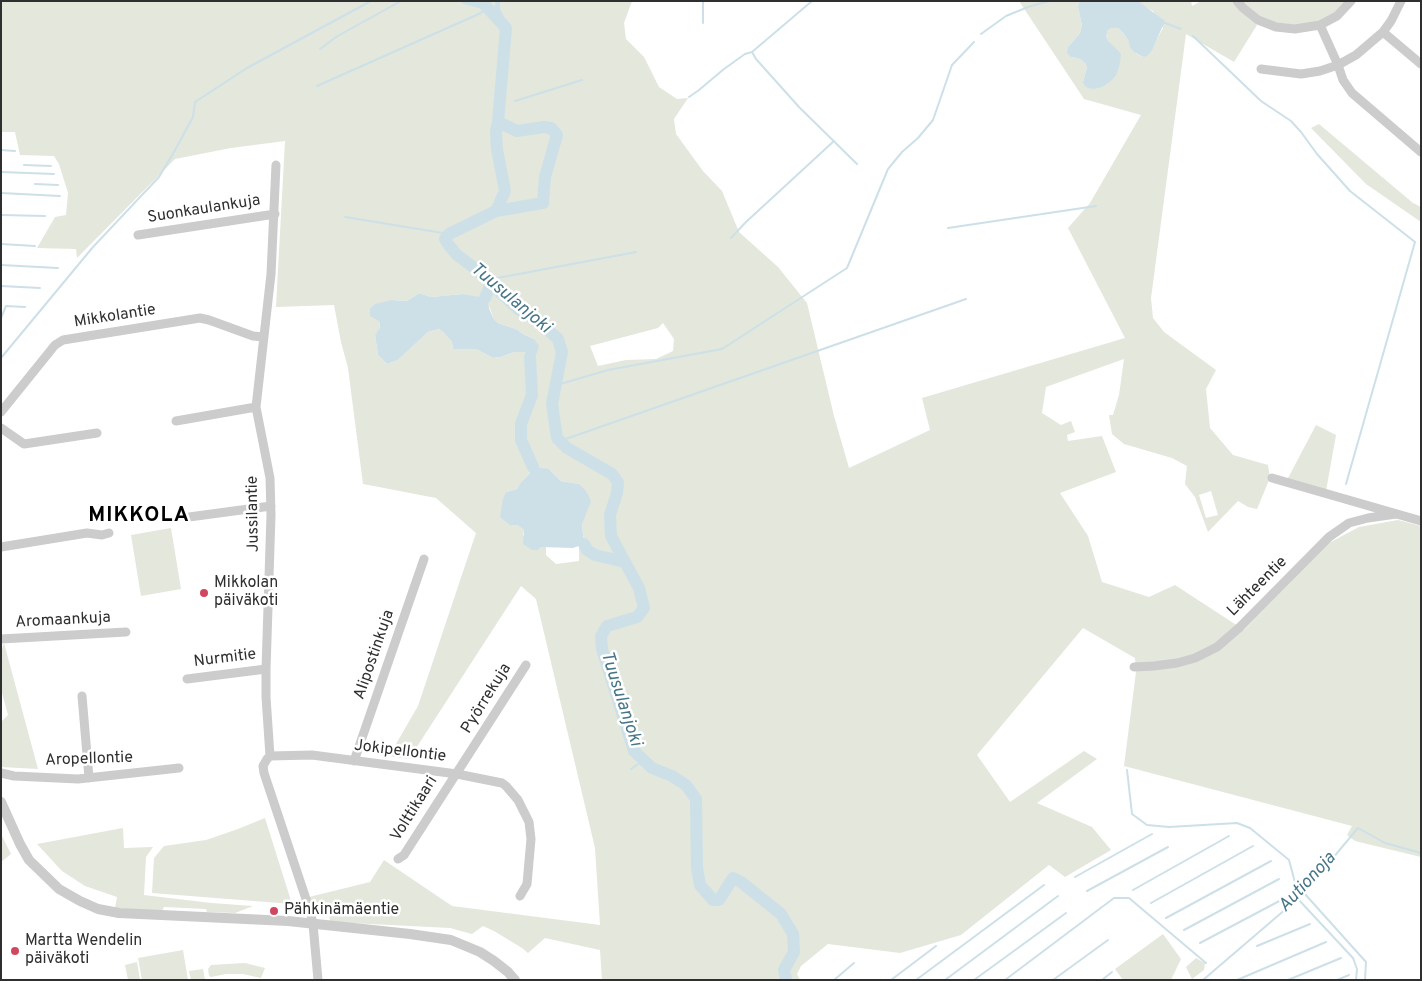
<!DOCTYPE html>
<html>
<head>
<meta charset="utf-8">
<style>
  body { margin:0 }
  #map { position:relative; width:1422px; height:981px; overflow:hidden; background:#fff; font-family:Overpass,sans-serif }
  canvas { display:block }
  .frame { position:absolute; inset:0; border:2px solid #2f2f2f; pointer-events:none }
</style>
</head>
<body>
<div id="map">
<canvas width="1422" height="981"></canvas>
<div class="frame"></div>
</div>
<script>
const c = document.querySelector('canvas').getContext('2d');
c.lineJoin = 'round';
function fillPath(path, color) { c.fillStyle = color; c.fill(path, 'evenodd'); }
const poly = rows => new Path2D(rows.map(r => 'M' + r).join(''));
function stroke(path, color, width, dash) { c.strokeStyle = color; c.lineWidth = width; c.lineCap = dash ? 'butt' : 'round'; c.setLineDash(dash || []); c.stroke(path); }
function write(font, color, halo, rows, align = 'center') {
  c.font = font + ' Overpass,sans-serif'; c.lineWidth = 5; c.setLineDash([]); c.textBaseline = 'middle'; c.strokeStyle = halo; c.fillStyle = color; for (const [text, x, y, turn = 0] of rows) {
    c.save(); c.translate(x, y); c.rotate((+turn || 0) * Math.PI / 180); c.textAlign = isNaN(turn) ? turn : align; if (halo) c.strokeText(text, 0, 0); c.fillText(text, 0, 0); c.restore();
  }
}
fillPath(poly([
  [1,1,632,1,624,23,626,39,644,57,659,87,677,99,688,98,674,119,676,134,703,171,722,191,739,232,778,267,807,303,834,416,849,468,930,430,922,398,1125,338,1068,228,1090,203,1141,115,1084,99,1019,1,1079,1,1078,7,1082,26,1080,33,1068,47,1071,57,1080,59,1085,63,1087,67,1083,82,1119,51,1108,42,1106,36,1108,30,1112,28,1118,28,1124,34,1128,40,1130,48,1137,54,1143,57,1153,49,1157,39,1163,28,1153,11,1143,6,1138,1,1191,1,1192,6,1201,1,1232,1,1239,10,1257,25,1234,62,1186,34,1151,298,1153,318,1164,332,1216,370,1206,389,1210,428,1233,455,1268,465,1270,478,1257,509,1248,507,1238,501,1208,532,1195,497,1185,484,1187,466,1172,458,1124,444,1112,434,1109,415,1113,415,1119,395,1124,359,1046,387,1042,413,1061,425,1071,421,1075,432,1067,435,1068,441,1102,436,1116,472,1060,493,1088,536,1102,582,1149,597,1175,585,1244,630,1329,543,1359,527,1398,520,1421,526,1421,857,1355,841,1347,835,1352,826,1124,766,1136,672,1135,658,1083,628,977,755,1010,802,1084,751,1097,759,1037,803,1092,827,1111,850,1065,877,1049,865,961,935,900,953,828,944,801,966,797,974,800,980,602,980,600,950,545,938,528,953,522,948,494,931,483,926,472,934,450,928,330,922,328,907,313,908,309,897,370,882,384,860,452,906,600,925,595,848,536,599,521,586,409,759,389,756,418,706,476,533,436,498,363,484,348,368,341,342,334,305,276,307,285,141,231,148,175,159,77,258,76,249,37,248,55,217,66,215,68,193,59,164,54,156,20,155,15,132,1,132],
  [419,293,431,297,462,294,490,308,493,318,498,323,516,329,525,335,534,339,525,352,514,352,501,357,493,358,476,349,453,349,452,342,443,332,439,329,428,332,398,360,387,364,378,355,375,335,380,329,379,321,392,300,407,301],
  [663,323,674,339,673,351,656,359,626,360,598,366,590,346,658,328],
  [549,469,561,481,579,484,585,513,582,524,584,543,579,546,579,561,556,564,546,555,546,547,540,547,523,535,524,530,517,525,506,492,517,489,521,482,530,473],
  [1211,491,1218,515,1206,518,1199,495],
  [1237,1,1351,1,1337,16,1295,29,1258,20],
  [1319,124,1413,203,1421,207,1421,222,1366,184,1311,128],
  [1316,425,1336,435,1326,491,1287,480],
  [171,528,181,589,141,596,131,535],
  [4,643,38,769,1,767,1,722,8,715,1,689,1,652],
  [265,818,292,904,152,893,154,858,164,846,206,840,238,829],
  [123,828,124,848,153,847,146,857,144,895,211,903,253,906,235,913,207,912,206,909,164,907,162,911,115,908,117,897,85,886,62,871,37,844],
  [1,834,11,854,1,862],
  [1163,934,1181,959,1171,980,1123,980,1115,969],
  [183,950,188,980,142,980,138,958],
  [1196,958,1205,963,1204,970,1192,979,1186,967],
  [137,962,140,980,128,980,125,965],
  [245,963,265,968,261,978,243,974,226,974,211,977,209,976,208,969,211,965],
  [203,969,205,980,191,980,189,971]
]), '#e3e7dc');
fillPath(poly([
  [460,1,485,1,494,9,496,1,500,1,500,9,510,28,502,32,486,12,480,8,463,4],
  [1079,1,1138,1,1165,21,1157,39,1153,49,1147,56,1143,57,1134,52,1130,48,1128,40,1124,34,1118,28,1112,28,1108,30,1106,36,1108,41,1119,51,1121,55,1119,67,1116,75,1111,81,1102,87,1094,89,1088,88,1084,85,1083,82,1087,67,1085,63,1080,59,1071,57,1067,53,1068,47,1080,33,1082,26,1078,7],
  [419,293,431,297,462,294,485,298,493,318,498,323,516,329,525,335,534,339,539,346,537,353,530,357,525,352,514,352,501,357,493,358,476,349,453,349,452,342,443,332,439,329,428,332,398,360,387,364,378,355,375,335,380,328,379,321,370,316,370,309,375,304,392,300,407,301],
  [533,467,549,469,561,481,579,484,586,491,591,501,582,524,584,544,573,548,540,547,538,550,532,550,523,544,524,530,517,525,510,525,500,517,503,499,506,492,517,489,521,482,530,473]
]), '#cde0e8');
stroke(poly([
  [812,1,752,52,756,59,799,107,857,164],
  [703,23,703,1],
  [1165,23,1181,29],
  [981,34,1006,16,1028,7,1049,1],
  [1193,36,1261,101,1291,121,1301,132,1317,154,1350,191,1415,242,1346,484],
  [320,49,336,37,401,1],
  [317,86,481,13,485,9],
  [689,97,699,90,724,69,745,54,752,52],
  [515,101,582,80],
  [1,150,15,151],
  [24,165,51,166],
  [1,172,54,174],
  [35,184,58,185],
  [1,193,60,196],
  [1,215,45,216],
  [345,217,449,234],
  [948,228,1096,206],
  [731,238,746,222,834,141],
  [1,244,35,246],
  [1,265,58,268],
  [487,280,636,252],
  [1,286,40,288],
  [1,318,6,306,25,307],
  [1,358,93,247,159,177,174,152,193,117,195,102,247,68,371,1],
  [557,385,608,370,722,349,847,268,888,169,902,152,918,138,933,120,952,65,974,42],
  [560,441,966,299],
  [631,769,644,760],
  [1127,770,1132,814,1147,825,1169,827,1237,823,1250,828,1289,860,1297,890],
  [1075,877,1152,834],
  [1133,890,1229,836],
  [1087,891,1168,847],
  [1304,893,1366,962,1365,980],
  [1298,899,1353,958,1357,969,1356,980],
  [1151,903,1253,846],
  [1166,918,1271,861],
  [1184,930,1279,879],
  [1200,943,1285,898],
  [1257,946,1310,924],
  [834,980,854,963],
  [891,980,936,946],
  [916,980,1044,885],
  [945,980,1058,896],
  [974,980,1066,913],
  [1005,980,1114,898,1129,898,1206,963],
  [1053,980,1108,940],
  [1102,980,1112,972],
  [1203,980,1301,896,1358,828,1385,843,1421,853],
  [1237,980,1326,942],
  [1288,980,1341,958],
  [1337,980,1349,975]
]), '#cde0e8', 2);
stroke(poly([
  [476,1,483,3,506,28,498,122,496,132,497,149,505,191,496,211,449,234,445,239,448,244,457,255,476,269,518,309,536,319,558,339,562,352,552,404,557,438,567,448,612,474,618,482,617,493,610,515,611,536,639,588,644,608,637,617,607,626,601,636,602,649,634,751,652,768,672,776,686,785,696,799,697,868,700,885,713,900,719,900,733,878,741,882,781,914,793,934,794,952,784,970,786,980],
  [496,211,543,203,545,177,557,135,551,128,544,127,517,131,498,122],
  [485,298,491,284],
  [530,357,532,395,521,424,521,440,533,467],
  [584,544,587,550,595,555,625,562]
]), '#cde0e8', 12);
stroke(poly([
  [1237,1,1243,8,1258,20,1276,27,1295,29,1320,25,1337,16,1351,1],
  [1320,25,1338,65,1343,80,1352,93,1421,152],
  [1383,32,1421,64],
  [1261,69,1301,74,1320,71,1338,65,1356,55,1383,32,1391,21,1401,1],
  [276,165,271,274,256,407,270,478,271,515,266,669,266,697,270,756,267,759,263,766,264,773,310,911,313,924,318,980],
  [138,235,275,214],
  [1,412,55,345,63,340,200,318,209,320,253,336,264,337],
  [176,421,256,407],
  [1,428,24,444,97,433],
  [1272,478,1421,521],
  [189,517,271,506],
  [1,547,87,533,102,535,109,533],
  [1,639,126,632],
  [1134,667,1154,666,1177,663,1195,658,1217,647,1240,627,1329,537,1349,523,1368,518,1396,514],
  [187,679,266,669],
  [82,696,89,778],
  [270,756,312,755,457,774,502,783,506,786,518,800,529,822,531,839,527,884,520,896],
  [354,761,424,559],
  [1,773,14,776,78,779,179,768],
  [398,859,404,855,526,665]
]), '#ccc', 9);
stroke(poly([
  [1,802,20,844,29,860,59,889,80,901,98,909,119,913,288,921,410,934,451,940,480,952,494,961,508,972,515,980]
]), '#ccc', 10);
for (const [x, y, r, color] of [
  [204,593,5,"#cf4860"],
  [274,911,5,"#cf4860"],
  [15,951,5,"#cf4860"]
]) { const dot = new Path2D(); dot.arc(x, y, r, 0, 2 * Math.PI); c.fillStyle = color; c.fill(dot); stroke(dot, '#fff', 2); }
write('16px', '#2f2f2f', '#fff', [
  ["Suonkaulankuja",204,210,-9],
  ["Mikkolantie",115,317,-9],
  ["Jussilantie",254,514,-91],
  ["Lähteentie",1258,587,-45],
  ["Aromaankuja",63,621,-3],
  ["Alipostinkuja",375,655,-71],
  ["Nurmitie",225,659,-7],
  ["Pyörrekuja",487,699,-58],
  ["Jokipellontie",400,752,7],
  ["Aropellontie",89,760,-2],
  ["Volttikaari",415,809,-58]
]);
write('16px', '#2f2f2f', '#fff', [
  ["Mikkolan",214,584],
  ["päiväkoti",214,602],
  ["Pähkinämäentie",284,911],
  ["Martta Wendelin",25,942],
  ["päiväkoti",25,960]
], 'left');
write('italic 18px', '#477587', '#fff', [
  ["Tuusulanjoki",510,299,40],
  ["Tuusulanjoki",620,699,72],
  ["Autionoja",1308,883,-47]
]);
c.letterSpacing = '1px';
write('bold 21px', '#000', '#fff', [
  ["MIKKOLA",139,517]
]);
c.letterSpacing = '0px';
</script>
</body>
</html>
